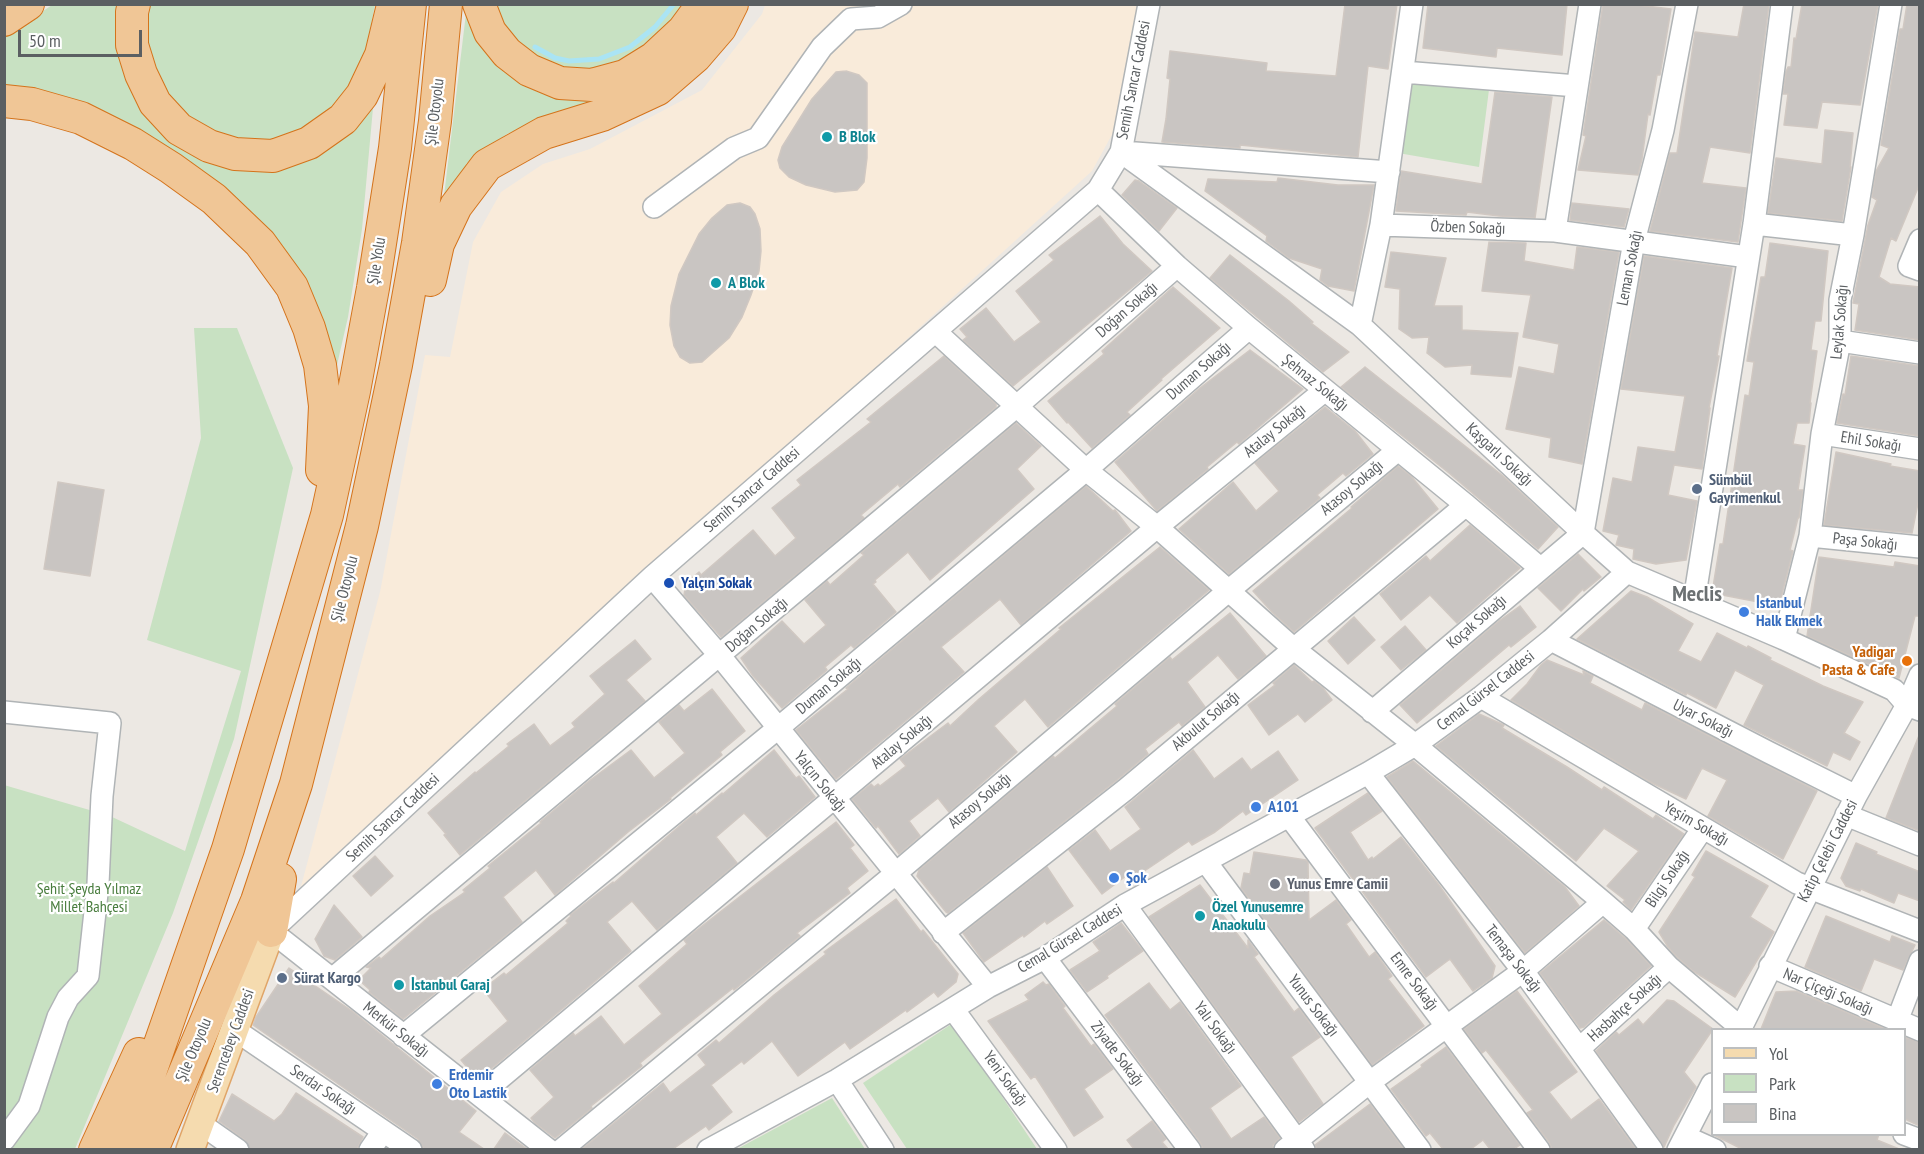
<!DOCTYPE html>
<html>
<head>
<meta charset="utf-8">
<style>
  body { margin:0 }
  #map { position:relative; width:1924px; height:1154px; overflow:hidden; background:#ece8e3; font-family:"PT Sans Narrow",sans-serif }
  canvas { display:block }
  .frame { position:absolute; inset:0; border:6px solid #5b5f62; pointer-events:none }
  .legend { position:absolute; left:1711px; top:1028px; width:195px; height:108px; box-sizing:border-box; background:#fff; border:2px solid #bdbfc0; margin:0; padding:8px 10px; list-style:none; font-size:18px; color:#5b5f62 }
  .legend li { display:flex; align-items:center; gap:12px; height:30px }
  .legend b { width:30px; border:2px solid #bdbfc0 }
  .scale { position:absolute; left:18px; top:30px; width:124px; height:27px; box-sizing:border-box; border:3px solid #5b5f62; border-top:0; padding-left:8px; font-size:18px; line-height:21px; white-space:nowrap; color:#5b5f62; -webkit-text-stroke:4px #fff; paint-order:stroke }
</style>
</head>
<body>
<div id="map">
<canvas width="1924" height="1154"></canvas>
<div class="frame"></div>
<ul class="legend">
<li><b style="height:8px;background:#f5dbaf"></b>Yol</li>
<li><b style="height:16px;background:#c8e1c2"></b>Park</li>
<li><b style="height:16px;background:#c9c5c2"></b>Bina</li>
</ul>
<div class="scale">50 m</div>
</div>
<script>
const c = document.querySelector('canvas').getContext('2d');
c.lineJoin = 'round';
function fillPath(path, color) { c.fillStyle = color; c.fill(path, 'evenodd'); }
const poly = rows => new Path2D(rows.map(r => 'M' + r).join(''));
function stroke(path, color, width, dash) { c.strokeStyle = color; c.lineWidth = width; c.lineCap = dash ? 'butt' : 'round'; c.setLineDash(dash || []); c.stroke(path); }
function write(font, color, halo, rows, align = 'center') {
  c.font = font + ' "PT Sans Narrow",sans-serif'; c.lineWidth = 4.5; c.setLineDash([]); c.textBaseline = 'middle'; c.strokeStyle = halo; c.fillStyle = color; for (const [text, x, y, turn = 0] of rows) {
    c.save(); c.translate(x, y); c.rotate((+turn || 0) * Math.PI / 180); c.textAlign = isNaN(turn) ? turn : align; if (halo) c.strokeText(text, 0, 0); c.fillText(text, 0, 0); c.restore();
  }
}
fillPath(poly([
  [765,5,1137,5,1120,120,1092,171,300,890,380,592,425,355,450,357,473,242,501,192,543,164,590,149,702,90,762,14]
]), '#f9ebda');
fillPath(poly([
  [121,4,124,63,235,166,374,97,362,229,348,317,334,378,225,195,5,93,5,37,52,5],
  [145,5,375,5,362,69,345,100,316,125,261,145,231,143,181,114,157,86,146,55],
  [467,5,486,49,611,95,507,134,466,164,469,168,443,204],
  [491,5,685,5,666,29,643,49,617,65,588,73,565,71,519,50],
  [1410,76,1490,82,1479,167,1398,153],
  [194,328,237,328,293,468,234,739,173,913,75,1149,5,1149,4,785,110,816,185,851,241,671,147,640,201,438],
  [953,1023,1037,1149,907,1149,863,1083],
  [832,1098,865,1149,737,1149]
]), '#c8e1c2');
stroke(poly([
  [535,47,555,58,569,61,599,59,630,47,655,27,674,4]
]), '#aae4f4', 5);
const building = poly([
  [1345,4,1397,4,1388,69,1368,66,1358,157,1240,145,1240,148,1162,142,1166,119,1170,79,1167,78,1170,51,1267,63,1266,71,1336,76,1345,4],
  [1428,4,1567,4,1562,55,1497,48,1496,57,1423,48,1428,4],
  [1603,4,1630,4,1671,9,1660,75,1657,75,1650,115,1648,114,1642,159,1638,175,1578,170,1586,136,1583,135,1603,4],
  [1744,4,1769,4,1750,153,1710,147,1702,183,1746,188,1738,242,1650,231,1670,153,1677,153,1695,32,1738,37,1744,4],
  [1802,4,1878,4,1860,105,1822,102,1817,128,1784,125,1788,94,1783,94,1786,72,1788,67,1791,67,1794,38,1796,39,1802,4],
  [1907,4,1920,4,1920,183,1896,241,1891,238,1879,277,1890,284,1920,287,1920,340,1855,330,1859,304,1853,303,1868,225,1877,200,1872,197,1876,171,1889,148,1881,145,1900,29,1903,29,1907,4],
  [846,71,859,75,867,83,867,158,864,182,857,190,835,192,806,185,789,177,780,168,778,160,782,147,812,99,836,72,846,71],
  [1495,92,1552,97,1535,218,1499,216,1467,212,1466,215,1396,211,1401,171,1482,184,1495,92],
  [1825,130,1853,133,1850,167,1851,167,1842,221,1768,213,1776,158,1822,164,1825,130],
  [1278,178,1338,185,1374,185,1354,291,1328,286,1320,280,1322,269,1289,258,1266,241,1267,236,1205,191,1208,179,1277,182,1278,178],
  [1135,180,1139,181,1177,208,1159,231,1122,195,1135,180],
  [740,203,750,207,755,214,760,229,761,251,759,271,751,295,742,317,729,338,702,362,690,363,680,357,674,346,670,325,671,306,679,274,699,234,712,218,727,205,740,203],
  [1572,203,1629,209,1624,227,1570,220,1572,203],
  [1100,216,1123,244,1152,271,1013,386,963,340,967,337,960,329,986,308,1014,342,1041,322,1016,291,1054,260,1049,255,1100,216],
  [1489,242,1526,243,1524,261,1574,270,1577,247,1619,252,1582,464,1549,457,1551,438,1506,429,1519,367,1554,374,1559,344,1523,337,1531,295,1482,291,1489,242],
  [1770,243,1828,251,1821,321,1815,321,1811,350,1817,351,1810,403,1811,403,1809,423,1797,423,1793,444,1805,446,1798,490,1803,490,1799,518,1798,518,1790,550,1793,551,1779,606,1712,593,1720,544,1723,544,1745,395,1749,396,1754,362,1747,361,1761,277,1765,277,1770,243],
  [1391,252,1446,258,1434,306,1462,306,1462,330,1518,333,1511,377,1471,374,1472,365,1445,367,1427,353,1429,337,1412,338,1399,329,1400,289,1385,287,1391,252],
  [1230,255,1289,301,1313,322,1311,323,1349,352,1323,372,1210,278,1230,255],
  [1644,256,1732,268,1717,356,1719,356,1709,408,1710,408,1702,469,1674,465,1668,495,1697,501,1686,560,1656,564,1633,559,1634,549,1616,545,1619,535,1603,531,1613,478,1632,482,1638,447,1675,452,1685,396,1621,389,1644,256],
  [1173,287,1220,328,1161,379,1162,380,1127,412,1130,415,1092,448,1068,422,1067,423,1048,401,1104,354,1102,351,1173,287],
  [1250,350,1303,389,1239,444,1237,442,1207,467,1208,469,1157,511,1115,462,1200,388,1250,350],
  [944,356,996,404,996,407,900,487,898,484,861,515,864,518,721,637,684,595,686,583,699,572,701,575,753,530,775,556,796,538,772,508,801,485,797,480,871,422,867,419,944,356],
  [1851,356,1920,366,1920,436,1837,423,1843,394,1845,395,1851,356],
  [1365,367,1503,476,1558,527,1538,549,1449,473,1341,387,1365,367],
  [1325,407,1355,431,1373,454,1346,476,1343,473,1317,495,1320,498,1229,574,1179,529,1233,482,1256,511,1279,491,1255,463,1325,407],
  [1016,423,1041,446,1017,469,1034,489,930,580,908,552,875,580,876,582,873,584,896,612,854,648,851,645,825,667,827,670,782,708,753,676,741,658,782,621,804,644,826,625,805,600,827,581,830,585,864,555,861,553,1016,423],
  [1836,452,1891,464,1890,466,1920,471,1920,493,1912,533,1824,525,1836,452],
  [1398,466,1411,476,1438,509,1294,632,1272,612,1253,591,1352,508,1351,507,1398,466],
  [58,482,104,490,90,576,44,569,58,482],
  [1086,486,1113,511,1115,510,1131,531,1021,625,1000,599,941,647,964,672,836,779,796,730,848,689,846,688,1086,486],
  [1470,525,1520,568,1457,623,1430,595,1401,620,1380,594,1426,556,1430,561,1470,525],
  [1160,547,1209,590,1048,727,1025,699,994,726,1017,752,949,812,938,798,909,821,920,836,899,854,878,826,876,828,852,799,871,784,874,787,878,784,880,786,906,766,900,759,948,723,950,726,979,699,1061,629,1059,628,1160,547],
  [1578,554,1601,577,1584,591,1583,589,1561,611,1538,588,1578,554],
  [1819,557,1894,567,1895,562,1920,566,1920,610,1918,616,1915,616,1899,678,1807,636,1819,557],
  [1631,591,1647,597,1693,624,1678,651,1701,662,1717,633,1747,648,1748,646,1771,658,1770,660,1823,686,1863,702,1844,733,1860,742,1850,760,1833,752,1827,766,1744,725,1764,685,1735,670,1716,708,1687,693,1686,695,1577,639,1631,591],
  [1520,606,1536,627,1511,647,1509,645,1417,723,1400,705,1499,621,1520,606],
  [1230,613,1266,656,1238,679,1218,655,1187,682,1205,707,1182,726,1179,722,1145,749,1148,754,1117,780,948,913,946,912,917,876,919,870,1053,756,1055,758,1117,706,1115,704,1170,657,1172,660,1230,613],
  [1354,617,1375,640,1348,664,1328,641,1354,617],
  [1405,626,1426,650,1401,670,1381,647,1405,626],
  [635,640,651,659,626,680,645,701,460,855,444,835,446,834,428,813,475,772,476,773,509,746,507,744,534,724,550,746,575,727,572,723,605,694,590,676,635,640],
  [1547,660,1584,675,1583,671,1593,676,1590,683,1642,710,1645,703,1817,791,1783,859,1708,816,1727,780,1702,768,1686,799,1652,783,1511,700,1527,684,1541,665,1547,660],
  [1294,665,1312,682,1314,681,1323,688,1332,700,1305,722,1298,714,1269,735,1248,705,1275,685,1273,683,1294,665],
  [712,689,745,731,720,752,722,755,670,798,671,799,628,832,555,895,536,870,503,897,522,922,403,1019,369,992,370,990,359,980,371,968,366,967,379,957,381,959,430,916,465,892,463,890,490,868,488,866,541,823,540,822,589,781,631,750,654,778,685,753,659,722,679,705,684,711,712,689],
  [1479,714,1504,725,1502,728,1567,767,1602,790,1604,787,1653,819,1656,815,1684,834,1631,910,1623,902,1625,900,1607,886,1639,851,1604,828,1576,861,1436,746,1479,714],
  [1920,733,1920,831,1886,818,1920,733],
  [774,750,796,778,799,776,815,797,767,837,744,813,716,837,737,863,657,930,632,901,607,922,631,951,479,1079,471,1072,461,1060,508,1021,483,989,504,973,506,975,568,923,566,921,571,916,570,915,613,882,614,883,683,823,695,813,696,815,722,793,723,794,774,750],
  [1193,750,1214,779,1242,758,1251,770,1278,751,1298,780,1246,815,1243,811,1215,832,1192,845,1189,841,1134,878,1130,873,1102,894,1069,850,1095,830,1110,851,1141,829,1125,807,1193,750],
  [1413,761,1565,887,1579,906,1525,953,1387,777,1413,761],
  [1368,793,1382,811,1350,832,1368,860,1372,857,1373,859,1401,837,1439,885,1495,966,1492,978,1473,991,1450,959,1426,977,1315,828,1368,793],
  [836,822,854,845,850,848,868,871,847,888,850,893,797,933,800,936,751,976,734,990,733,988,669,1039,640,1063,642,1066,591,1106,592,1108,555,1138,535,1123,531,1118,554,1097,530,1070,573,1033,575,1036,601,1016,624,1045,662,1014,639,986,687,944,684,940,836,822],
  [1856,843,1877,852,1876,854,1920,872,1920,901,1898,893,1894,903,1861,889,1860,891,1846,886,1841,878,1856,843],
  [1706,851,1768,886,1750,917,1774,932,1735,997,1693,971,1678,958,1668,947,1659,932,1695,877,1692,875,1706,851],
  [1254,852,1306,860,1308,862,1309,920,1336,900,1351,920,1346,924,1369,957,1375,952,1392,976,1388,979,1424,1026,1372,1065,1241,888,1244,873,1250,874,1254,852],
  [375,856,393,876,371,896,353,876,375,856],
  [1047,867,1073,906,1047,924,1045,921,1024,937,1023,935,984,962,963,933,1047,867],
  [1200,885,1248,948,1248,940,1258,954,1254,957,1294,1012,1299,1008,1320,1037,1291,1057,1323,1104,1299,1122,1149,917,1200,885],
  [896,899,921,932,923,930,958,974,956,982,938,997,934,992,907,1012,906,1010,850,1049,845,1042,798,1076,772,1041,744,1064,742,1061,711,1085,732,1112,709,1130,706,1126,673,1149,582,1149,663,1083,670,1093,706,1065,698,1055,716,1040,719,1043,774,995,826,954,824,952,896,899],
  [334,905,362,937,335,960,324,956,315,939,334,905],
  [1826,916,1890,942,1892,936,1915,945,1903,970,1874,959,1861,991,1805,967,1826,916],
  [1604,920,1625,938,1651,966,1584,1027,1580,1028,1540,973,1604,920],
  [1121,923,1143,951,1107,976,1108,978,1087,992,1070,970,1100,951,1093,942,1121,923],
  [289,968,352,1011,476,1111,459,1132,484,1149,424,1149,418,1139,253,1025,256,1017,289,968],
  [1043,982,1046,985,1049,984,1065,1006,1063,1008,1091,1046,1094,1044,1113,1069,1084,1089,1103,1117,1074,1136,1035,1076,1031,1079,988,1021,1029,1000,1025,995,1043,982],
  [1149,983,1170,1010,1180,1002,1241,1086,1210,1108,1231,1139,1264,1117,1280,1138,1273,1145,1273,1149,1203,1149,1200,1142,1105,1015,1149,983],
  [1517,991,1577,1072,1549,1092,1571,1120,1599,1099,1636,1149,1552,1149,1549,1142,1527,1113,1533,1110,1486,1050,1482,1053,1464,1029,1517,991],
  [1796,991,1886,1029,1761,1029,1776,992,1796,991],
  [1667,1000,1674,1001,1713,1029,1684,1072,1696,1087,1674,1125,1664,1147,1596,1051,1616,1032,1619,1035,1638,1019,1643,1025,1667,1000],
  [1905,1037,1920,1042,1920,1126,1905,1119,1905,1037],
  [1446,1047,1520,1145,1514,1149,1490,1149,1483,1140,1471,1149,1443,1149,1430,1133,1426,1136,1391,1089,1422,1067,1421,1065,1446,1047],
  [296,1093,363,1137,357,1149,250,1149,245,1140,219,1121,232,1094,274,1121,282,1114,296,1093],
  [1370,1104,1404,1149,1317,1149,1315,1145,1370,1104],
  [1152,1121,1166,1139,1162,1142,1168,1149,1134,1149,1127,1140,1152,1121],
  [505,1133,527,1149,494,1149,505,1133],
  [1712,1134,1879,1134,1877,1140,1899,1149,1742,1149,1712,1134]
]);
fillPath(building, '#c9c5c2');
stroke(building, '#d0c8c2', 1.5);
const minor = poly([
  [1403,72,1577,86],
  [1121,152,1360,325,1583,533,1627,572,1784,639,1894,690,1907,705,1920,710],
  [1122,152,1389,172],
  [1098,190,1177,266,1249,328,1466,505,1540,568],
  [654,207,734,148,758,138,822,47,851,19,878,17,901,4],
  [1754,224,1853,235],
  [1381,225,1555,231,1748,257],
  [1555,231,1590,4],
  [1920,240,1909,266,1920,270],
  [1360,325,1381,225,1412,4],
  [936,332,1086,470,1157,527,1293,648,1415,745,1603,902,1634,929,1669,967,1741,1028],
  [1840,341,1920,353],
  [1822,434,1920,449],
  [1810,536,1920,547],
  [652,577,720,656,988,987],
  [1694,601,1754,224,1782,4],
  [1784,639,1810,536,1822,434,1840,341,1840,300,1853,235,1891,4],
  [1551,640,1768,752,1856,796],
  [1481,697,1797,883,1920,931],
  [4,712,110,723,102,796,98,884,88,976,68,998,58,1017,29,1106,4,1140],
  [1372,712,1583,533,1634,241,1663,130,1687,4],
  [1368,773,1523,971,1652,1150],
  [1846,815,1920,845],
  [1289,816,1539,1150],
  [1206,862,1420,1150],
  [1125,905,1304,1150],
  [1634,929,1703,828],
  [943,933,1125,790,1466,505],
  [1045,958,1190,1150],
  [1770,966,1920,1030],
  [332,979,1017,406,1177,266],
  [953,1009,1056,1150],
  [1897,1021,1920,961],
  [235,1030,411,1150],
  [1740,1030,1856,796,1907,705,1920,675],
  [403,1036,777,729,1086,470,1249,328],
  [1580,1048,1669,967],
  [837,1080,883,1150],
  [480,1095,1157,527,1324,391],
  [201,1124,238,1150],
  [1904,1134,1920,1140],
  [1686,1137,1715,1150],
  [370,1150,383,1131],
  [549,1150,271,931,652,577,1098,190,1121,152,1149,4],
  [561,1150,895,874,1227,592,1398,450],
  [708,1150,837,1080,988,987,1045,958,1125,905,1368,773,1415,745,1481,697,1551,640,1627,572],
  [1285,1150,1370,1082,1523,971,1603,902],
  [1678,1150,1712,1084]
]);
const major = poly([
  [190,1150,271,931]
]);
const highway = poly([
  [134,4,132,12,132,45,141,74,155,103,179,129,209,146,235,154,273,156,309,143,343,119,362,95,381,55,393,5],
  [479,4,490,32,507,53,529,70,560,83,592,85,625,76,654,58,683,31,703,4],
  [4,20,28,4],
  [4,101,32,104,81,118,133,144,171,168,214,199,260,243,292,287,309,328,320,365,325,406,322,470],
  [430,280,438,244,456,206,487,165,544,133,602,115,658,89,695,57,720,28,732,4],
  [271,931,280,879],
  [95,1150,139,1054],
  [123,1150,228,849,327,515,354,391,373,288,395,148,410,4],
  [152,1150,257,901,296,784,362,526,396,365,418,243,435,121,446,4]
]);
stroke(minor, '#b0b4b6', 24);
stroke(major, '#e0a568', 30);
stroke(highway, '#d4731b', 34);
stroke(minor, '#fff', 21);
stroke(major, '#f5dbaf', 27);
stroke(highway, '#f0c696', 32);
for (const [x, y, r, color] of [
  [827,137,6,"#0f9aa8"],
  [716,283,6,"#0f9aa8"],
  [1697,489,6,"#5c6f8a"],
  [669,583,6,"#1a4fb4"],
  [1744,612,6,"#3f7fe0"],
  [1907,661,6,"#e8710a"],
  [1256,807,6,"#3f7fe0"],
  [1114,878,6,"#3f7fe0"],
  [1275,884,6,"#6b7280"],
  [1200,916,6,"#0f9aa8"],
  [282,978,6,"#5c6f8a"],
  [399,985,6,"#0f9aa8"],
  [437,1084,6,"#3f7fe0"]
]) { const dot = new Path2D(); dot.arc(x, y, r, 0, 2 * Math.PI); c.fillStyle = color; c.fill(dot); stroke(dot, '#fff', 2); }
write('16px', '#5b5f62', '#fff', [
  ["Semih Sancar Caddesi",1134,80,-79],
  ["Şile Otoyolu",435,112,-83],
  ["Özben Sokağı",1468,228,2],
  ["Şile Yolu",377,261,-81],
  ["Leman Sokağı",1630,268,-79],
  ["Doğan Sokağı",1127,310,-41],
  ["Leylak Sokağı",1840,322,-85],
  ["Duman Sokağı",1199,371,-41],
  ["Şehnaz Sokağı",1315,383,39],
  ["Atalay Sokağı",1275,431,-39],
  ["Ehil Sokağı",1871,442,9],
  ["Kaşgarlı Sokağı",1499,455,43],
  ["Atasoy Sokağı",1352,488,-40],
  ["Semih Sancar Caddesi",752,490,-41],
  ["Paşa Sokağı",1865,542,6],
  ["Şile Otoyolu",345,589,-76],
  ["Koçak Sokağı",1477,622,-41],
  ["Doğan Sokağı",757,625,-40],
  ["Duman Sokağı",829,686,-40],
  ["Cemal Gürsel Caddesi",1486,691,-38],
  ["Uyar Sokağı",1703,719,27],
  ["Akbulut Sokağı",1206,721,-40],
  ["Atalay Sokağı",902,742,-40],
  ["Yalçın Sokağı",820,782,51],
  ["Atasoy Sokağı",980,801,-40],
  ["Semih Sancar Caddesi",393,818,-43],
  ["Yeşim Sokağı",1696,824,30],
  ["Katip Çelebi Caddesi",1828,851,-63],
  ["Bilgi Sokağı",1668,879,-56],
  ["Cemal Gürsel Caddesi",1070,939,-31],
  ["Temaşa Sokağı",1513,959,52],
  ["Emre Sokağı",1414,982,53],
  ["Nar Çiçeği Sokağı",1828,992,23],
  ["Yunus Sokağı",1313,1006,53],
  ["Hasbahçe Sokağı",1625,1008,-42],
  ["Yalı Sokağı",1215,1028,54],
  ["Merkür Sokağı",396,1030,38],
  ["Serencebey Caddesi",231,1041,-70],
  ["Şile Otoyolu",194,1050,-67],
  ["Ziyade Sokağı",1117,1054,53],
  ["Yeni Sokağı",1005,1079,54],
  ["Serdar Sokağı",323,1090,34]
]);
write('bold 16px', '#0d838f', '#fff', [
  ["B Blok",839,137],
  ["A Blok",728,283],
  ["Özel Yunusemre",1212,907],
  ["Anaokulu",1212,925],
  ["İstanbul Garaj",411,985]
], 'left');
write('bold 16px', '#4e5e75', '#fff', [
  ["Sümbül",1709,480],
  ["Gayrimenkul",1709,498],
  ["Sürat Kargo",294,978]
], 'left');
write('bold 16px', '#164399', '#fff', [
  ["Yalçın Sokak",681,583]
], 'left');
write('bold 16px', '#366cbe', '#fff', [
  ["İstanbul",1756,603],
  ["Halk Ekmek",1756,621],
  ["A101",1268,807],
  ["Şok",1126,878],
  ["Erdemir",449,1075],
  ["Oto Lastik",449,1093]
], 'left');
write('bold 16px', '#c56008', '#fff', [
  ["Yadigar",1895,652],
  ["Pasta & Cafe",1895,670]
], 'right');
write('bold 16px', '#5b616d', '#fff', [
  ["Yunus Emre Camii",1287,884]
], 'left');
write('16px', '#497d3e', '#fff', [
  ["Şehit Şeyda Yılmaz",89,889],
  ["Millet Bahçesi",89,907]
]);
write('bold 22px', '#6c7173', '#fff', [
  ["Meclis",1697,595]
]);
</script>
</body>
</html>
